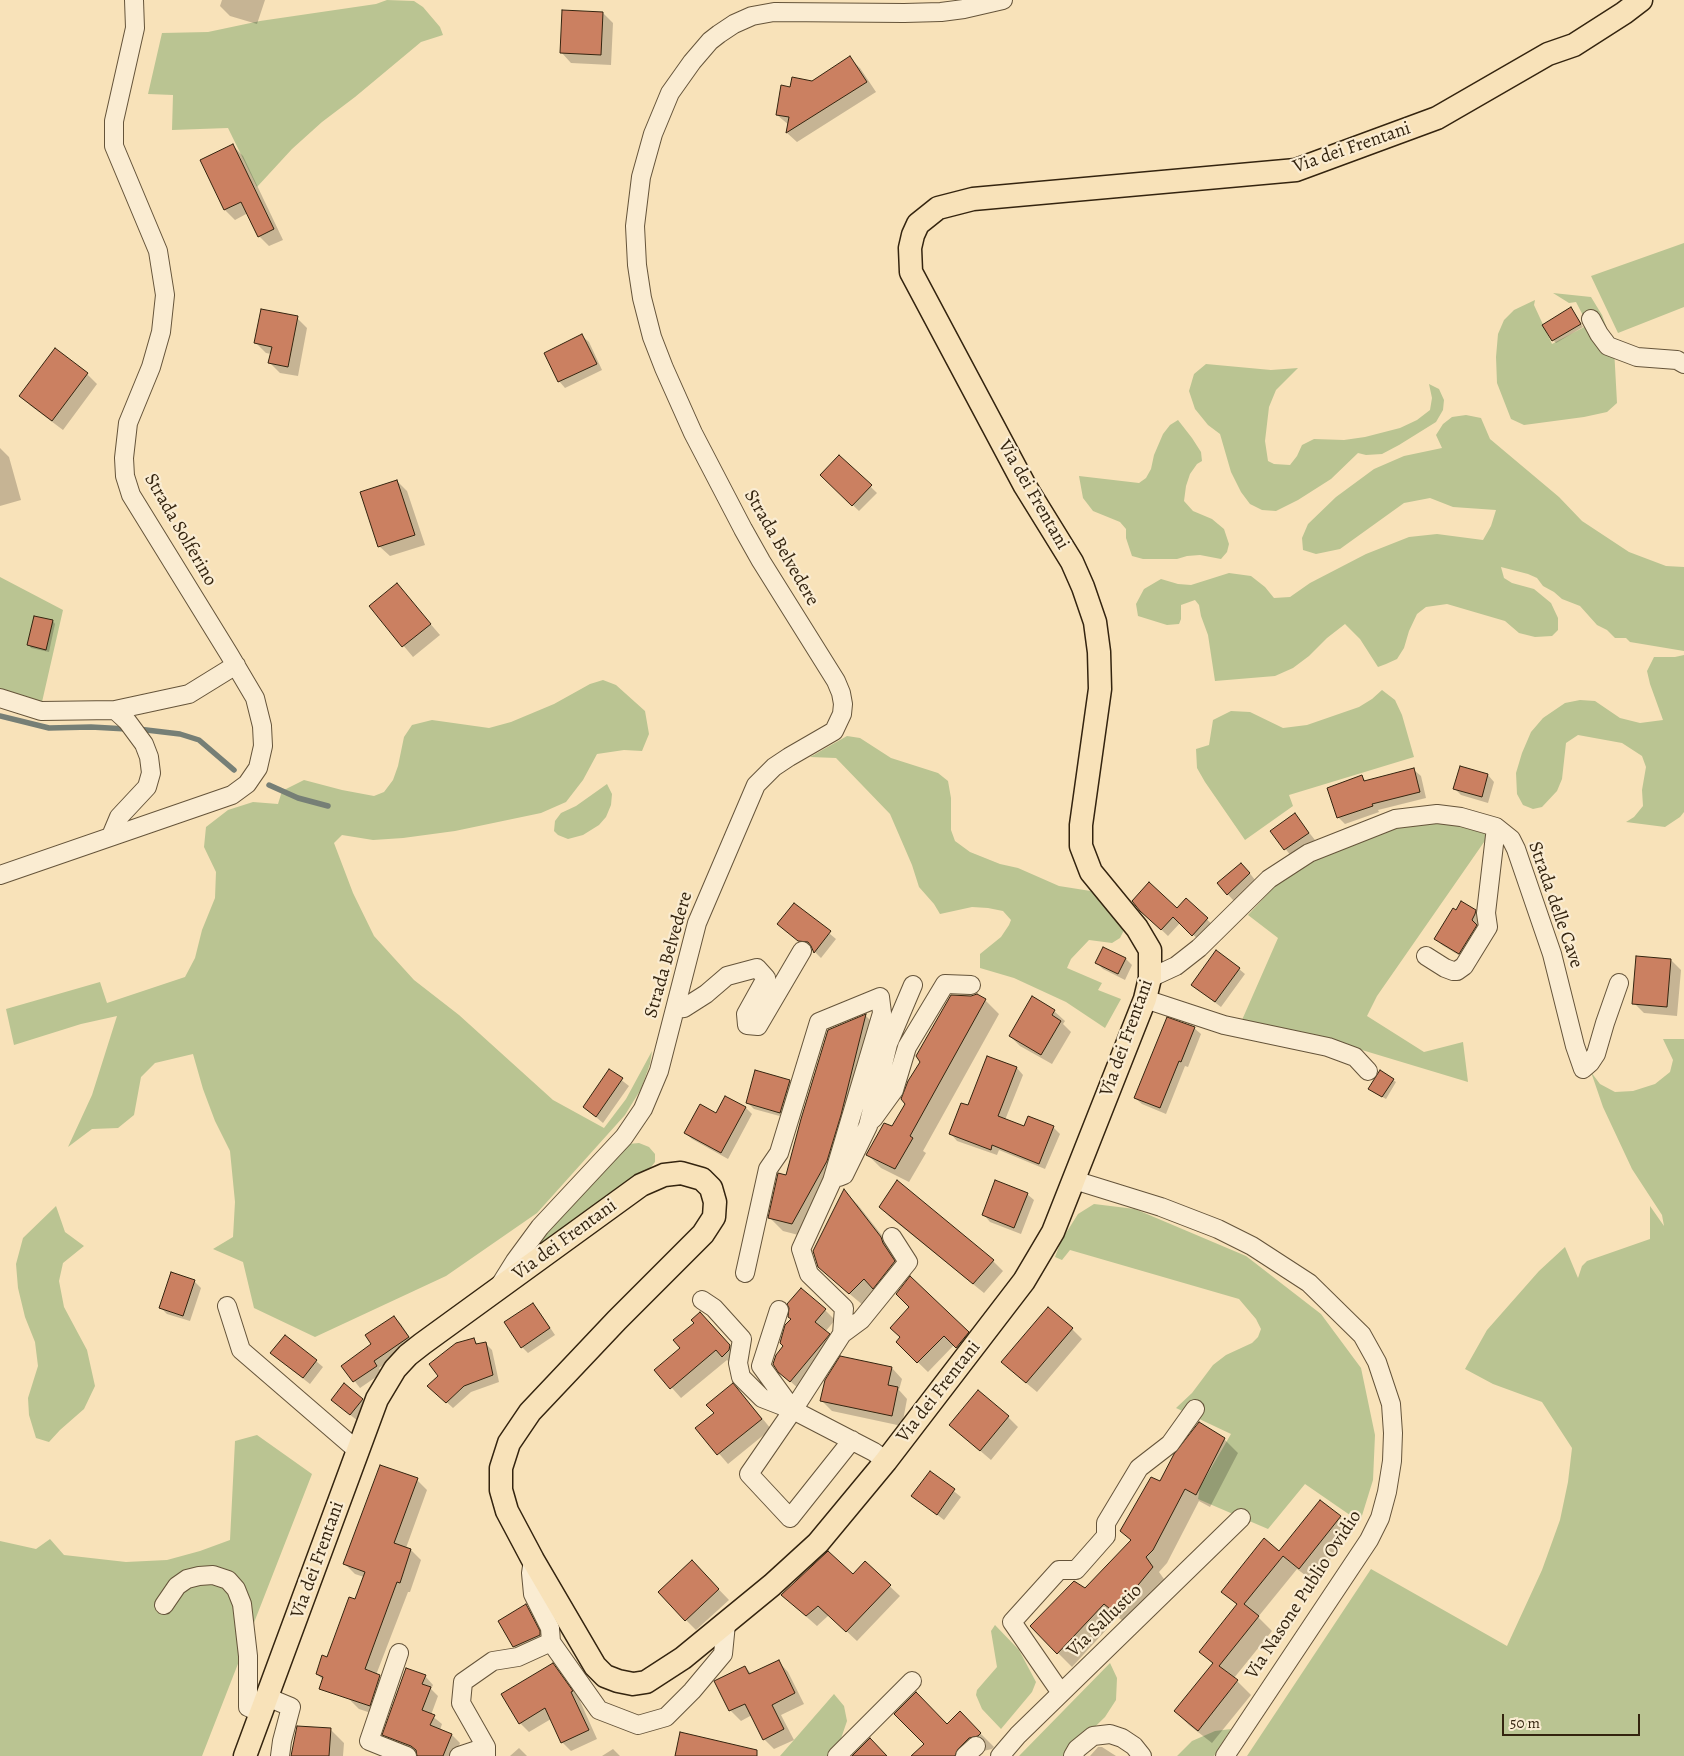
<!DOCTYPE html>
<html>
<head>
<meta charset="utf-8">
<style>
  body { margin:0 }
  #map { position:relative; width:1684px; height:1756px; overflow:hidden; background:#f8e2b9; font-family:Alegreya,serif }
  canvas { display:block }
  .scale { position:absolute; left:1502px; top:1714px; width:138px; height:22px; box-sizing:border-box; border:2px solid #34240f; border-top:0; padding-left:6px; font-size:15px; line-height:18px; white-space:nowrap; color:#34240f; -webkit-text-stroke:4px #faecd2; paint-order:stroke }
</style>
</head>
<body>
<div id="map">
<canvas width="1684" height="1756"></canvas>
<div class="scale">50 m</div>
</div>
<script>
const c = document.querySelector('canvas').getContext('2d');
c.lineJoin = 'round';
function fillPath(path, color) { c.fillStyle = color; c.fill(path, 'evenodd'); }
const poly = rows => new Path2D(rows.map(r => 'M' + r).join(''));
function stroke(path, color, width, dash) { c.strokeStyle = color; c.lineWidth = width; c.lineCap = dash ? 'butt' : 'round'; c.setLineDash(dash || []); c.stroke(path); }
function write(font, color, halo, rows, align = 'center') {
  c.font = font + ' Alegreya,serif'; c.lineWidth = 4.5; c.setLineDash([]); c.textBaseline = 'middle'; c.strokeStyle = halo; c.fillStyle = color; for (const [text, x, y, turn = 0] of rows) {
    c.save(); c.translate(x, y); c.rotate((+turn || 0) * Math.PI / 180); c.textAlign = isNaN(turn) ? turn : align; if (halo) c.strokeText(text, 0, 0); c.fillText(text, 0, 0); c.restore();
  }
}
fillPath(poly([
  [387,0,414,1,423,7,440,27,443,35,421,42,355,97,322,122,292,149,257,187,228,128,172,130,173,95,148,94,162,33,208,32,260,21,376,4],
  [1684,243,1684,307,1618,333,1591,276],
  [1553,293,1591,297,1602,315,1614,348,1617,403,1607,412,1584,417,1524,425,1511,419,1497,383,1496,357,1498,334,1504,320,1514,310,1535,300,1534,305,1552,344,1588,325,1576,302,1569,303],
  [1206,364,1271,370,1298,368,1276,390,1269,407,1265,441,1268,461,1274,464,1290,465,1297,456,1302,445,1314,439,1344,440,1365,437,1400,428,1417,420,1430,410,1432,398,1429,384,1439,389,1444,400,1443,410,1436,422,1399,445,1382,454,1366,455,1358,453,1331,479,1298,500,1276,511,1262,510,1250,504,1241,492,1231,472,1220,434,1208,425,1195,409,1189,391,1194,374],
  [1466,415,1481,418,1490,439,1559,497,1582,521,1629,552,1666,566,1684,567,1684,651,1630,642,1626,638,1615,638,1607,630,1597,625,1580,606,1562,599,1554,592,1543,586,1537,578,1528,574,1501,567,1504,578,1512,583,1534,589,1551,603,1558,618,1558,630,1552,636,1535,637,1519,633,1505,621,1447,604,1426,607,1417,614,1409,631,1404,648,1397,659,1386,664,1378,667,1360,639,1345,624,1327,638,1309,656,1293,668,1275,676,1215,681,1208,635,1201,616,1199,605,1195,600,1181,605,1181,619,1179,624,1167,625,1138,616,1136,604,1144,589,1161,579,1178,584,1191,585,1229,573,1251,576,1265,587,1274,598,1290,597,1310,583,1366,554,1409,537,1437,534,1483,540,1491,526,1496,510,1453,507,1430,498,1404,503,1340,549,1316,554,1303,550,1302,538,1308,524,1336,497,1374,469,1404,456,1442,448,1436,435,1443,424,1452,417],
  [1178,420,1192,438,1201,452,1202,461,1197,464,1190,474,1186,486,1184,501,1193,511,1212,519,1224,529,1229,544,1227,552,1221,559,1200,555,1187,556,1177,559,1143,559,1132,556,1126,538,1126,529,1120,522,1093,511,1083,498,1079,476,1139,483,1146,478,1151,469,1154,455,1163,434,1170,425],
  [0,577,63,610,42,702,0,692],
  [1684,655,1684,812,1680,817,1665,827,1626,822,1634,817,1643,806,1642,790,1646,767,1642,756,1622,743,1578,735,1566,743,1562,779,1557,791,1542,807,1533,809,1523,805,1517,794,1516,773,1522,753,1531,732,1543,718,1565,703,1580,700,1595,701,1620,718,1640,723,1663,720,1650,684,1647,671,1654,657,1675,657],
  [603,680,616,685,645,711,649,734,642,751,624,750,597,754,583,780,566,802,541,813,455,831,403,838,373,840,342,835,334,843,353,893,374,936,414,980,459,1015,553,1100,604,1128,626,1099,652,1051,650,1064,641,1089,625,1115,537,1213,446,1276,315,1337,254,1308,243,1262,213,1249,233,1237,235,1202,230,1151,215,1121,203,1089,193,1054,155,1063,141,1077,134,1115,118,1128,92,1129,68,1147,92,1095,117,1016,81,1024,14,1045,6,1009,100,982,107,1003,185,977,195,958,202,930,215,898,216,872,204,847,206,827,228,810,253,802,278,804,282,791,304,780,342,790,374,796,384,792,393,780,398,766,404,737,412,725,432,720,489,728,511,722,554,704,590,684],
  [1382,690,1395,700,1402,715,1414,757,1289,795,1293,806,1245,840,1205,782,1197,768,1196,749,1209,745,1213,720,1231,711,1250,712,1283,728,1307,725,1359,707,1372,699],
  [847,736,860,738,891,758,938,773,948,781,951,798,951,830,955,841,970,852,1000,864,1018,868,1059,886,1097,892,1126,926,1120,938,1112,943,1089,940,1071,959,1067,968,1102,983,1098,990,1121,999,1105,1028,1066,1002,1014,978,980,968,980,954,1001,937,1009,925,1011,920,1003,911,988,908,972,907,940,914,934,904,919,887,912,865,890,814,836,758,810,757],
  [607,784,612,794,611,805,606,817,599,825,583,835,568,839,558,835,554,831,555,821,561,813,576,806],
  [1413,824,1471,824,1491,832,1377,996,1367,1016,1424,1052,1463,1042,1468,1082,1342,1044,1242,1020,1278,938,1248,915,1275,886,1311,860,1391,829],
  [1663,1039,1684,1039,1684,1756,1247,1756,1371,1569,1507,1646,1542,1570,1560,1520,1568,1482,1572,1448,1542,1402,1493,1384,1465,1369,1487,1330,1539,1271,1565,1247,1578,1278,1582,1266,1587,1261,1650,1239,1650,1206,1664,1226,1662,1215,1632,1169,1603,1107,1591,1072,1600,1084,1615,1092,1633,1091,1655,1084,1670,1072,1673,1060],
  [639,1143,649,1147,655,1154,655,1162,648,1171,535,1256,529,1248,628,1144],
  [1094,1204,1135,1209,1246,1256,1321,1314,1361,1368,1375,1435,1373,1480,1360,1522,1305,1484,1268,1529,1198,1499,1200,1487,1231,1434,1176,1408,1192,1393,1213,1365,1226,1355,1252,1343,1258,1337,1261,1329,1256,1319,1239,1299,1070,1250,1062,1260,1055,1257,1061,1241,1078,1214],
  [56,1206,65,1232,84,1246,63,1263,59,1281,64,1307,87,1350,95,1386,84,1409,60,1430,49,1442,36,1438,29,1415,28,1398,38,1366,35,1342,25,1317,18,1288,16,1264,23,1238],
  [257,1435,312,1474,202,1756,0,1756,0,1541,36,1549,50,1539,64,1555,126,1562,167,1560,200,1551,230,1540,235,1441],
  [995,1625,1019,1650,1036,1682,1032,1692,1001,1729,982,1709,976,1695,977,1690,997,1667,991,1631],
  [1110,1663,1117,1678,1116,1700,1105,1717,1065,1756,1019,1756],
  [834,1694,844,1706,847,1721,835,1756,780,1756],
  [1231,1729,1214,1756,1177,1756,1192,1741,1215,1731]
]), '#bac492');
fillPath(poly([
  [222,0,265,0,257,24,230,16,220,6],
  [603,13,613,23,611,65,571,63,561,52],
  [850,58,860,68,876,92,797,142,787,133,789,125,777,115,792,88,812,82],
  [233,146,243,156,283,240,269,246,259,236,248,213,235,220,225,210,202,160],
  [1574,312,1583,327,1556,343,1553,340],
  [297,318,307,328,298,376,280,373,270,363,271,354,266,353,256,343],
  [582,336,589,342,602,370,565,388,559,381],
  [87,374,97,384,63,430,31,406,21,396],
  [0,448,9,457,21,500,0,506],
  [839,456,877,493,859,511,821,475],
  [397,481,407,491,425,545,390,556,379,546],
  [397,585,440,635,413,657,370,606],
  [53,621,55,624,49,652,31,648,29,645],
  [1461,768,1488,775,1494,782,1488,803,1461,795,1455,789],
  [1414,770,1421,776,1426,798,1378,810,1379,812,1345,824,1339,818,1328,788,1362,777,1367,782],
  [1295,815,1315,840,1291,856,1272,831],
  [1248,871,1255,880,1234,901,1218,884],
  [1186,900,1214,926,1200,941,1180,923,1168,936,1148,917,1178,910],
  [794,904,836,939,821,958,815,952,813,948,806,947,778,924],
  [1475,911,1481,917,1477,927,1482,932,1465,959,1442,945,1436,939],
  [1103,948,1126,959,1132,965,1125,980,1103,969,1097,963],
  [1671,960,1681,970,1677,1016,1644,1013,1634,1003],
  [1239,969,1245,974,1221,1007,1192,985],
  [985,1000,999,1014,923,1151,926,1153,909,1182,881,1168,867,1154,892,1128,907,1104],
  [1054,1011,1065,1021,1063,1024,1071,1032,1052,1064,1020,1046,1010,1036],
  [866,1016,879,1029,806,1237,783,1231,769,1217,787,1177,829,1031],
  [1194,1028,1201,1034,1188,1067,1185,1066,1166,1114,1142,1104,1135,1098],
  [988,1057,1017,1068,1023,1075,1005,1120,1025,1127,1053,1127,1060,1134,1045,1169,999,1150,997,1155,957,1141,951,1134,969,1107],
  [610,1071,629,1086,603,1123,584,1107],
  [1393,1080,1396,1082,1386,1099,1373,1092],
  [790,1081,796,1087,787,1118,754,1109,747,1102],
  [726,1097,746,1108,752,1114,728,1159,692,1139,685,1133,716,1115],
  [845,1192,858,1205,895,1252,908,1276,864,1306,833,1280],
  [1027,1194,1034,1200,1021,1234,990,1222,984,1215],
  [880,1207,993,1261,1003,1271,984,1293,890,1217],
  [194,1281,201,1288,190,1321,167,1314,161,1308],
  [533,1304,539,1311,555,1335,528,1353,522,1347],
  [825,1310,835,1320,825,1332,839,1345,801,1391,779,1371,784,1346],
  [394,1317,401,1324,414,1344,379,1368,382,1373,360,1388,343,1366,373,1344],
  [710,1323,740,1356,733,1366,727,1360,681,1398,656,1370],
  [1072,1329,1082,1339,1037,1392,1013,1372],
  [968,1333,978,1343,967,1357,954,1345,928,1372,897,1342,901,1338],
  [473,1339,479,1345,486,1344,492,1350,499,1382,471,1392,453,1408,429,1386],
  [278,1359,316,1361,323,1367,310,1384],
  [892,1368,902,1379,899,1390,907,1399,902,1426,832,1411,822,1401],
  [743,1395,771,1429,728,1464,697,1428],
  [362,1400,369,1406,358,1421,339,1406],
  [1008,1417,1018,1427,991,1460,950,1425],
  [1224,1439,1238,1453,1210,1507,1199,1501,1167,1563,1159,1572,1166,1582,1129,1626,1118,1617,1072,1667,1031,1626,1085,1589,1132,1541,1121,1531,1160,1482],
  [930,1472,961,1497,944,1520,913,1496],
  [417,1480,427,1490,406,1548,411,1550,421,1560,410,1592,408,1592,376,1675,390,1686,380,1716,359,1709,348,1698,327,1684,317,1674,328,1658,355,1601,364,1577,355,1574,345,1564],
  [1340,1517,1353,1531,1313,1581,1297,1569,1258,1617,1272,1631,1234,1678,1251,1695,1212,1743,1189,1725,1175,1711,1213,1664,1200,1652,1237,1605,1223,1591,1280,1552],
  [865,1563,900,1596,857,1641,829,1615,817,1626,793,1605,853,1576],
  [702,1572,729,1600,696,1630,686,1620],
  [526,1606,533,1612,546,1638,520,1653,514,1646],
  [778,1661,788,1672,804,1704,781,1715,794,1740,774,1749,764,1739,752,1715,741,1721,731,1711,716,1681,745,1667,752,1674],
  [552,1664,562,1673,581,1701,580,1701,597,1739,571,1751,562,1742,551,1719,529,1732,520,1723],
  [425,1676,433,1685,431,1689,438,1696,431,1715,442,1724,440,1730,452,1735,460,1743,455,1756,418,1756,418,1753,392,1743,384,1735],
  [960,1713,994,1747,992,1749,983,1751,978,1756,913,1756],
  [330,1729,344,1743,343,1756,291,1756],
  [1098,1747,1102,1747,1116,1756,1090,1756],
  [519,1748,527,1756,510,1756],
  [613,1749,620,1756,602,1756]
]), '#0003');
stroke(poly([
  [0,716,49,728,91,727,127,729],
  [138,729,180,734,199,740,234,770],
  [269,785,298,798,328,806]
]), '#767f76', 5.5);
const building = poly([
  [562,10,603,12,601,55,560,53,562,10],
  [850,56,867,82,786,133,789,117,776,115,781,85,790,87,792,77,812,81,850,56],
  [233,144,274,229,258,237,241,202,224,210,200,160,233,144],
  [1571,307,1581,324,1552,341,1542,325,1571,307],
  [261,309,298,316,288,367,268,363,272,347,254,343,261,309],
  [582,334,597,364,558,382,544,353,582,334],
  [55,348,88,373,52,421,19,396,55,348],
  [839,455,872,485,852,506,820,475,839,455],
  [397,480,415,535,378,547,360,492,397,480],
  [397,583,431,624,402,647,369,606,397,583],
  [34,616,53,620,46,650,27,645,34,616],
  [1460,766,1488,774,1482,797,1453,789,1460,766],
  [1414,768,1420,792,1372,804,1373,806,1337,818,1327,788,1362,775,1364,781,1414,768],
  [1295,813,1309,833,1284,850,1270,831,1295,813],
  [1241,863,1250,873,1227,895,1217,883,1241,863],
  [1149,882,1177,908,1186,898,1208,918,1192,936,1173,917,1161,930,1140,911,1132,901,1149,882],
  [1461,901,1476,910,1475,914,1472,920,1477,925,1459,954,1434,939,1453,908,1456,910,1461,901],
  [794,903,831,931,814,953,811,946,808,942,798,941,777,924,794,903],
  [1103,947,1126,958,1118,974,1095,963,1103,947],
  [1216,950,1240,968,1215,1002,1191,985,1216,950],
  [1636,956,1671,959,1667,1007,1632,1004,1636,956],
  [977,994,986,999,910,1136,913,1138,895,1169,866,1155,884,1123,892,1126,905,1104,901,1099,908,1081,920,1062,916,1056,951,995,971,996,977,994],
  [1032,996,1055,1010,1052,1015,1061,1021,1041,1055,1009,1036,1032,996],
  [866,1014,841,1115,827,1161,792,1224,768,1218,778,1173,786,1175,801,1119,828,1030,866,1014],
  [1167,1017,1195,1027,1181,1062,1179,1061,1160,1108,1134,1098,1167,1017],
  [987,1056,1017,1067,998,1116,1024,1126,1028,1116,1054,1126,1039,1164,992,1145,991,1150,949,1134,961,1103,968,1105,987,1056],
  [609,1069,623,1078,596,1117,583,1107,609,1069],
  [755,1070,790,1080,780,1113,746,1103,755,1070],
  [1380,1070,1394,1079,1382,1097,1368,1089,1380,1070],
  [725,1096,746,1107,721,1153,684,1133,700,1104,716,1113,725,1096],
  [897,1180,994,1260,973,1284,879,1207,897,1180],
  [995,1180,1028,1193,1014,1228,982,1215,995,1180],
  [844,1189,881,1237,883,1243,895,1261,873,1289,864,1279,849,1294,818,1267,813,1251,844,1189],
  [171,1272,195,1280,183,1316,159,1308,171,1272],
  [910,1276,969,1332,956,1348,944,1336,917,1363,896,1342,900,1337,890,1328,909,1307,896,1294,910,1276],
  [801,1288,826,1309,815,1322,830,1334,790,1382,778,1372,773,1364,776,1355,783,1346,780,1343,785,1325,791,1319,788,1317,789,1308,787,1304,801,1288],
  [533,1303,550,1328,521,1348,504,1322,533,1303],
  [1048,1307,1073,1328,1026,1383,1001,1362,1048,1307],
  [700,1312,730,1345,729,1350,722,1357,716,1350,670,1389,654,1370,680,1348,673,1340,694,1323,691,1320,700,1312],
  [394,1316,409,1337,374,1361,377,1366,353,1382,341,1366,371,1344,365,1335,394,1316],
  [285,1335,317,1360,303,1378,270,1353,285,1335],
  [474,1338,476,1344,486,1342,493,1375,464,1386,446,1403,427,1386,438,1376,429,1364,456,1343,474,1338],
  [840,1356,892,1367,888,1385,898,1387,892,1416,820,1401,825,1380,840,1356],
  [344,1383,363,1399,350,1415,331,1400,344,1383],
  [733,1383,762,1419,717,1455,695,1428,714,1413,706,1405,733,1383],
  [978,1390,1009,1416,980,1451,949,1425,978,1390],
  [1199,1422,1225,1438,1196,1495,1185,1489,1153,1550,1146,1557,1153,1567,1115,1613,1104,1604,1057,1654,1030,1626,1074,1581,1085,1588,1131,1540,1120,1531,1151,1477,1160,1481,1174,1454,1199,1422],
  [380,1465,418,1478,394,1543,411,1549,400,1583,397,1582,365,1669,380,1675,370,1706,319,1689,323,1677,316,1674,322,1655,327,1657,349,1597,355,1599,365,1572,343,1564,380,1465],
  [930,1471,955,1489,937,1515,911,1496,930,1471],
  [1320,1500,1341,1516,1299,1569,1283,1556,1244,1604,1259,1616,1219,1666,1238,1680,1198,1731,1174,1711,1213,1663,1199,1652,1237,1604,1221,1592,1264,1538,1279,1551,1320,1500],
  [828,1551,853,1574,865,1561,891,1585,846,1632,818,1606,806,1616,781,1595,828,1551],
  [692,1560,719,1589,685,1621,658,1592,692,1560],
  [526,1604,540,1631,540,1635,513,1647,498,1621,526,1604],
  [779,1660,795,1693,772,1705,784,1729,763,1740,745,1704,729,1711,714,1681,745,1666,749,1674,779,1660],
  [553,1663,573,1691,571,1692,589,1730,561,1743,545,1708,519,1724,501,1694,553,1663],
  [406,1668,426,1675,422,1684,431,1687,422,1710,435,1715,430,1725,452,1734,443,1756,417,1756,416,1750,411,1746,382,1735,406,1668],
  [916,1692,947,1724,960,1711,981,1733,978,1736,969,1738,958,1749,955,1756,911,1756,924,1744,894,1714,916,1692],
  [297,1726,331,1728,329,1756,291,1756,297,1726],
  [680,1732,757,1750,757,1756,675,1756,680,1732],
  [870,1738,887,1756,852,1756,870,1738]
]);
fillPath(building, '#cb8061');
stroke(building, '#34240f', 1);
const minor = poly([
  [1591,319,1599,334,1608,346,1637,357,1677,360,1684,364],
  [0,698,41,711,115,710,189,694,236,665],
  [111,836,119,817,147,787,151,773,149,757,144,744,127,721,115,710],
  [0,875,232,795,247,784,258,768,263,746,262,726,255,698,229,654,131,495,125,476,124,458,128,423,151,367,161,332,165,295,158,251,114,146,114,121,135,28,134,0],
  [1426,956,1445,968,1453,971,1457,971,1464,966,1488,927,1486,913,1496,827],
  [1150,978,1176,966,1199,948,1269,879,1309,853,1395,819,1437,814,1461,817,1496,827,1511,839,1516,849,1552,954,1575,1046,1583,1069,1590,1063,1596,1054,1605,1023,1619,983],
  [1145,999,1224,1025,1328,1047,1355,1057,1368,1071],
  [675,1009,684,1008,706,994,727,976,757,968,766,978,746,1014,747,1025,758,1026,802,951],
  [873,1119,894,1090,907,1047,945,984,971,985],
  [839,1177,844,1175,868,1126,888,1044,913,985],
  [1074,1180,1161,1207,1218,1229,1252,1246,1309,1283,1362,1335,1377,1362,1391,1404,1393,1433,1392,1461,1387,1492,1380,1518,1369,1540,1225,1756],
  [745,1273,768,1169,779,1153,819,1022,880,997,882,1013,832,1181,801,1249,809,1274,844,1308,842,1334],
  [500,1285,515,1261,540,1227,624,1137,643,1109,659,1071,697,923,756,785,774,767,789,757,834,731,842,714,843,704,841,693,836,681,761,561,743,529,693,433,664,368,652,337,642,298,637,265,635,226,641,177,653,134,670,93,692,62,710,41,719,34,734,24,752,16,774,12,904,13,941,12,964,9,1003,0],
  [702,1300,714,1308,742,1339,738,1363,741,1377,762,1398,793,1410],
  [227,1306,241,1350,358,1451],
  [779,1310,761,1366,793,1410],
  [793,1410,842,1334,861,1320,908,1262,892,1237],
  [852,1440,790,1518,749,1474,793,1410,874,1452,886,1461],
  [164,1605,177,1586,187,1579,199,1576,213,1575,228,1580,236,1589,242,1604,248,1656,248,1707,261,1713],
  [551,1642,599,1710,638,1725,666,1717,692,1691,723,1654,726,1624],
  [399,1653,369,1741,407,1756],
  [1061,1693,1012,1622,1059,1570,1076,1570,1106,1536,1106,1523,1139,1468,1170,1444,1195,1409],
  [267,1697,291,1707,282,1741,280,1756],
  [459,1756,486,1747],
  [486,1756,486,1747,461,1703,463,1682,493,1661,518,1657,551,1642,550,1628,533,1594,531,1573,533,1560],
  [837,1756,912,1681],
  [965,1756,976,1746],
  [1000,1756,1018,1735,1241,1518],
  [1073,1756,1077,1749,1093,1736,1110,1734,1122,1738,1134,1746,1142,1756]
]);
const major = poly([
  [245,1756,377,1399,395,1369,408,1355,422,1344,641,1185,664,1175,681,1173,702,1179,711,1188,715,1202,714,1217,703,1234,617,1320,530,1412,509,1443,501,1468,501,1490,507,1511,533,1560,595,1666,605,1676,618,1681,633,1684,646,1682,683,1658,772,1585,818,1543,886,1461,1024,1281,1053,1232,1145,999,1150,978,1150,950,1137,928,1091,872,1081,846,1081,825,1100,689,1099,652,1095,622,1083,587,1072,562,1025,486,911,272,910,248,913,235,918,224,938,208,973,199,1296,170,1437,118,1548,54,1574,45,1624,13,1641,0]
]);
stroke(minor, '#65543a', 20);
stroke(major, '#34240f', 25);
stroke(minor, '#faecd2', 18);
stroke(major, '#f8e2b9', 22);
write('19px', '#34240f', '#faecd2', [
  ["Via dei Frentani",1352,148,-19],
  ["Via dei Frentani",1033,495,60],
  ["Strada Solferino",180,530,60],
  ["Strada Belvedere",781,548,60],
  ["Strada delle Cave",1555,905,71],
  ["Strada Belvedere",669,955,-74],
  ["Via dei Frentani",1127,1038,-70],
  ["Via dei Frentani",565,1240,-36],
  ["Via dei Frentani",939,1392,-52],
  ["Via dei Frentani",318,1560,-70],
  ["Via Nasone Publio Ovidio",1304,1595,-57],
  ["Via Sallustio",1105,1621,-44]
]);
</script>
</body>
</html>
